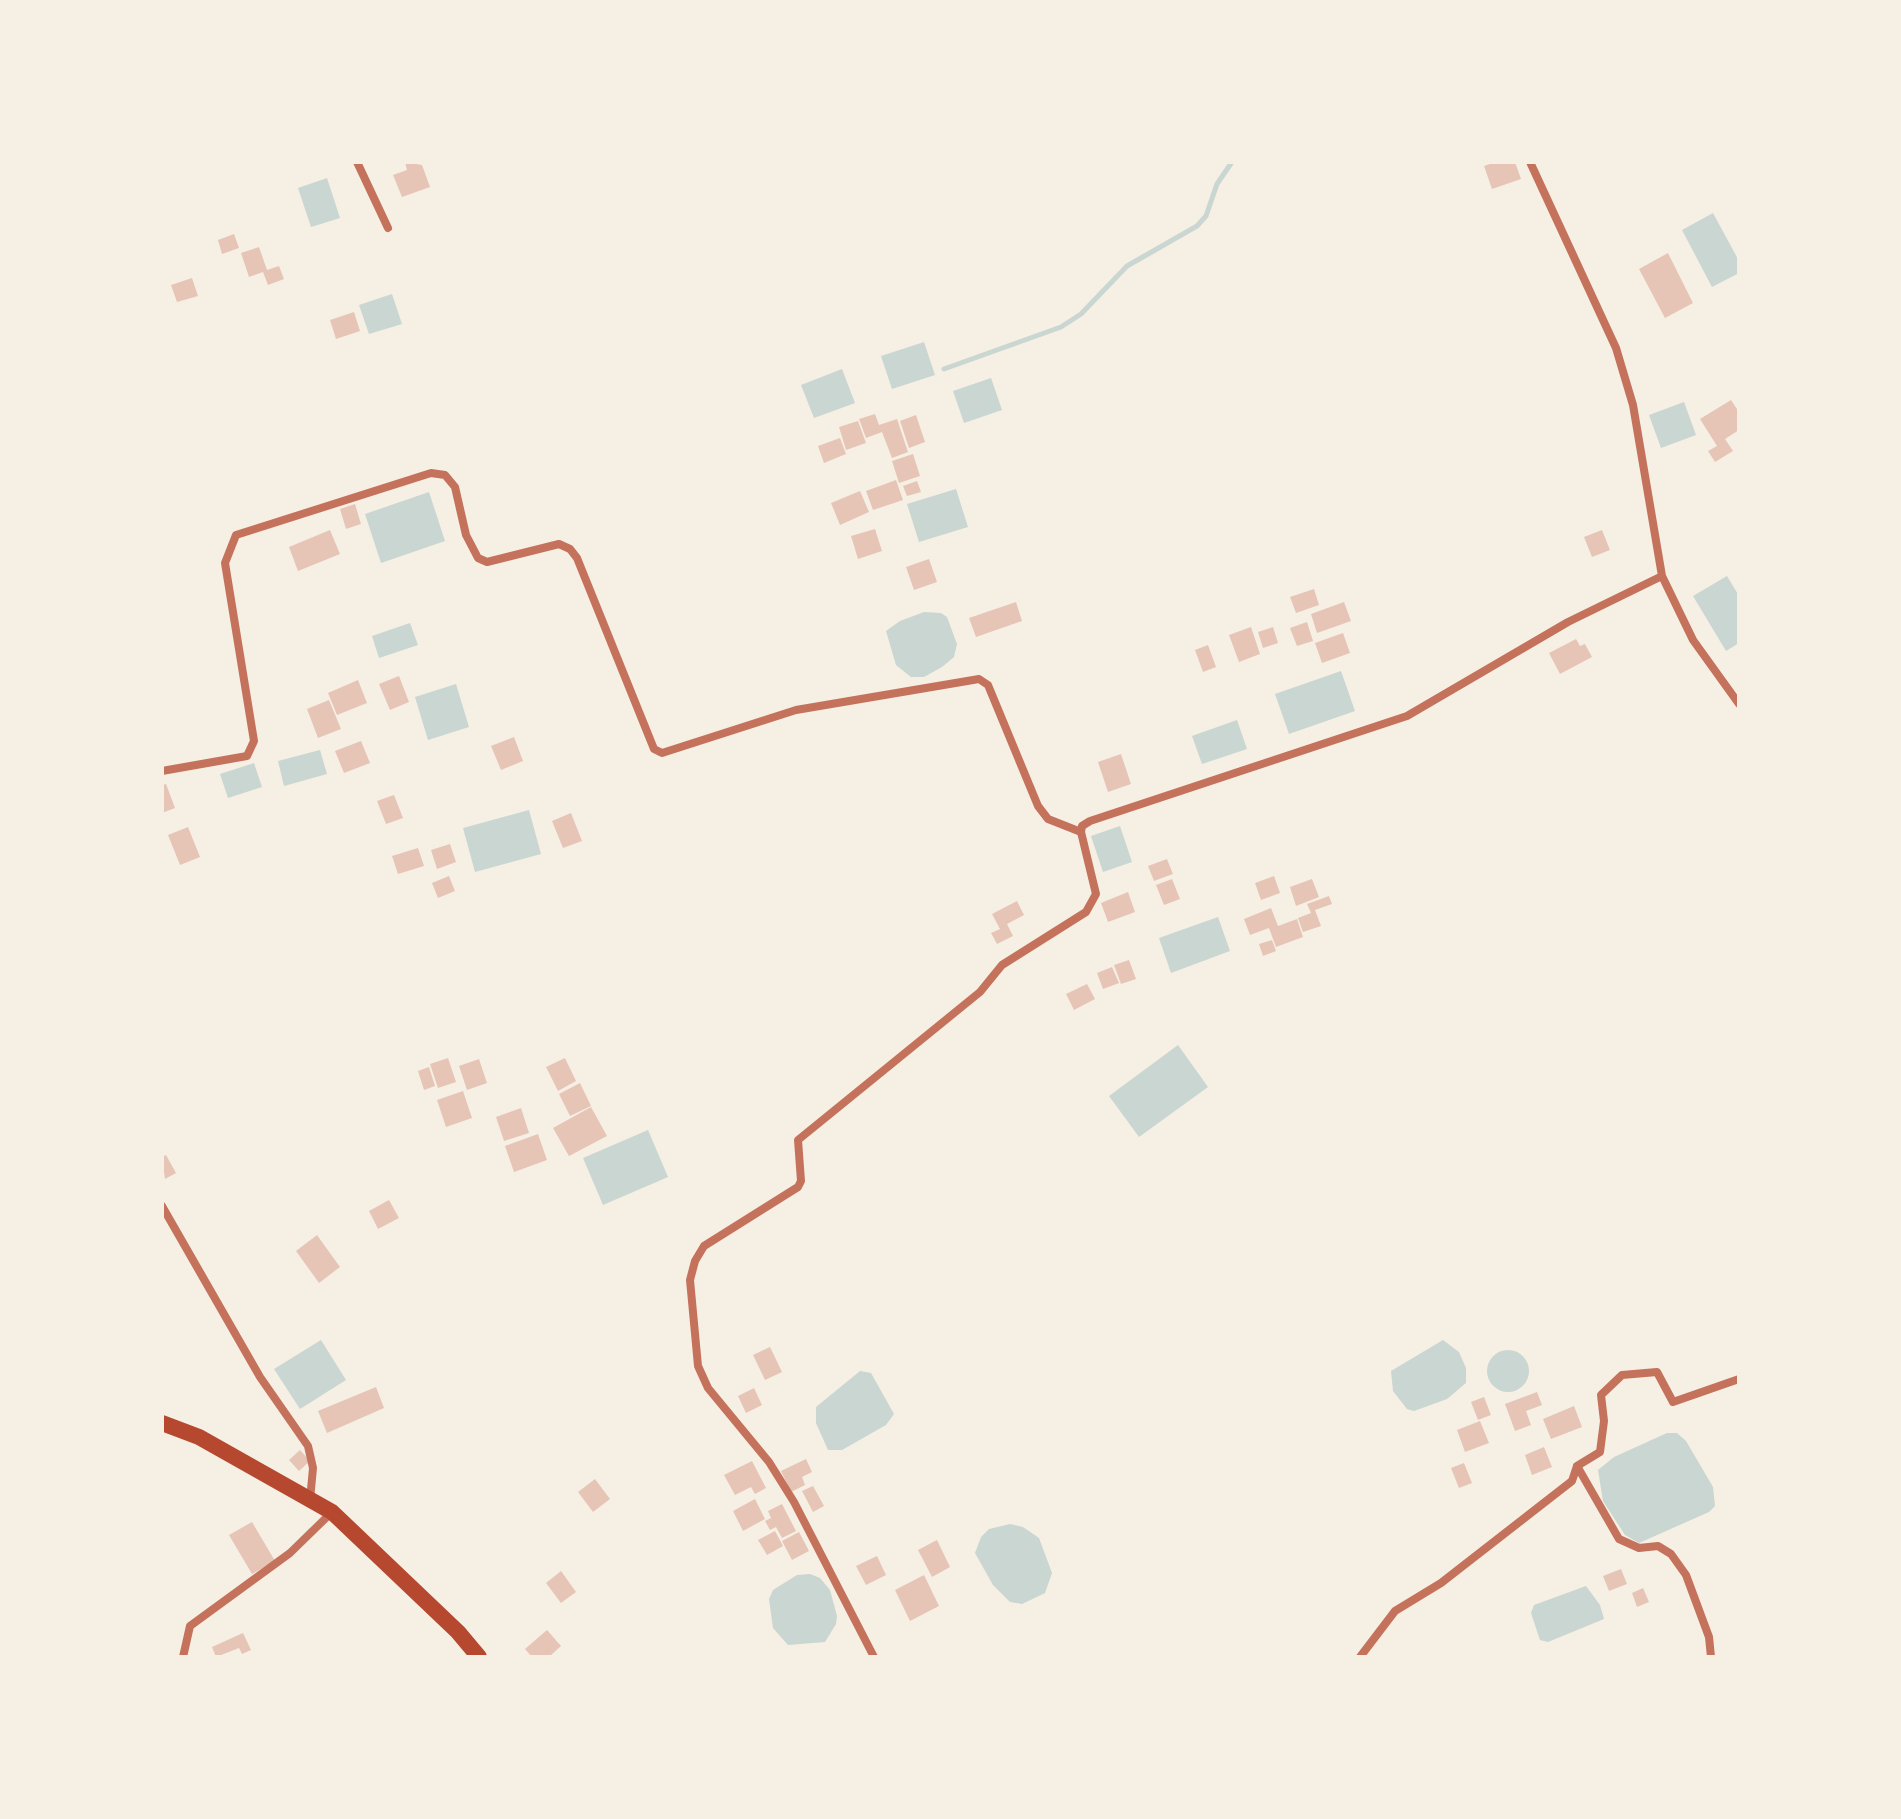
<!DOCTYPE html>
<html>
<head>
<meta charset="utf-8">
<style>
  body { margin:0 }
  #map { position:relative; width:1901px; height:1819px; overflow:hidden; background:#f6efe4; font-family:Poppins,sans-serif }
  canvas { display:block }
  .frame { position:absolute; inset:0; border:164px solid #f6efe4; pointer-events:none }
</style>
</head>
<body>
<div id="map">
<canvas width="1901" height="1819"></canvas>
<div class="frame"></div>
</div>
<script>
const c = document.querySelector('canvas').getContext('2d');
c.lineJoin = 'round';
function fillPath(path, color) { c.fillStyle = color; c.fill(path, 'evenodd'); }
const poly = rows => new Path2D(rows.map(r => 'M' + r).join(''));
function stroke(path, color, width, dash) { c.strokeStyle = color; c.lineWidth = width; c.lineCap = dash ? 'butt' : 'round'; c.setLineDash(dash || []); c.stroke(path); }
fillPath(poly([
  [327,178,340,218,311,227,298,188],
  [1713,213,1739,261,1739,273,1712,287,1682,230],
  [392,294,402,324,369,334,359,305],
  [924,342,935,375,892,389,881,356],
  [842,369,855,403,814,418,801,385],
  [991,378,1002,410,964,423,953,391],
  [1684,402,1696,435,1661,448,1649,415],
  [956,489,968,527,919,542,907,504],
  [429,492,445,541,381,563,365,514],
  [1727,576,1739,596,1739,643,1726,651,1693,596],
  [924,612,941,613,947,617,957,644,954,657,942,667,924,677,911,677,896,665,886,631,900,621],
  [410,623,418,645,379,658,372,636],
  [1341,671,1355,711,1289,734,1275,694],
  [456,684,469,727,428,740,415,697],
  [1237,720,1247,749,1202,764,1192,736],
  [320,750,327,774,284,786,278,761],
  [254,763,262,787,228,798,220,774],
  [529,810,541,854,475,872,463,828],
  [1120,826,1132,862,1103,872,1091,836],
  [1218,917,1230,951,1171,973,1159,938],
  [1178,1045,1208,1087,1139,1137,1109,1096],
  [648,1130,668,1177,603,1205,583,1158],
  [321,1340,346,1380,300,1409,274,1369],
  [1443,1340,1459,1352,1466,1368,1466,1383,1447,1399,1414,1411,1407,1409,1393,1391,1391,1371],
  '1487 1371a21 21 0 1 1 42 0a21 21 0 1 1-42 0Z',
  [860,1371,871,1373,894,1414,886,1425,842,1450,828,1450,816,1423,816,1407],
  [1667,1433,1677,1433,1686,1441,1713,1487,1715,1506,1709,1512,1639,1543,1625,1535,1603,1501,1598,1470,1614,1457],
  [1010,1524,1023,1527,1039,1538,1052,1573,1045,1593,1022,1604,1010,1602,993,1585,975,1553,981,1537,989,1529],
  [810,1574,820,1578,830,1590,837,1616,836,1624,825,1642,788,1645,773,1628,769,1599,773,1590,797,1575],
  [1586,1586,1600,1605,1604,1619,1548,1642,1540,1640,1531,1613,1534,1605]
]), '#c9d6d2');
stroke(poly([
  [944,369,1061,327,1081,314,1127,266,1197,226,1206,216,1217,184,1232,162]
]), '#c9d6d2', 5);
fillPath(poly([
  [405,162,422,165,430,187,402,197,393,175,407,170],
  [1496,162,1515,162,1521,179,1492,189,1484,166],
  [234,234,239,248,222,254,218,240],
  [259,247,267,270,279,266,284,279,268,285,263,272,249,277,241,253],
  [1668,253,1693,303,1665,318,1639,269],
  [192,278,198,296,177,302,171,285],
  [354,312,360,331,336,339,330,320],
  [1731,400,1739,412,1739,430,1725,439,1733,451,1715,462,1708,451,1717,446,1700,419],
  [875,414,879,425,897,419,908,452,892,458,882,432,866,438,859,419],
  [916,415,925,442,909,448,900,421],
  [858,421,866,443,846,450,839,427],
  [840,438,846,454,824,463,818,446],
  [913,454,920,476,899,483,892,461],
  [896,480,903,500,873,510,866,491],
  [917,481,921,492,907,496,903,486],
  [860,491,869,512,840,525,831,503],
  [355,504,361,524,346,529,340,509],
  [875,529,882,551,858,559,851,536],
  [330,530,340,554,298,571,289,547],
  [1602,530,1610,550,1592,557,1584,537],
  [929,559,937,582,914,590,906,567],
  [1314,589,1319,605,1296,613,1290,597],
  [1016,602,1022,621,976,637,969,618],
  [1344,602,1351,621,1317,633,1311,614],
  [1307,622,1313,641,1297,646,1290,628],
  [1251,627,1260,654,1239,662,1229,635],
  [1273,627,1278,643,1263,648,1258,632],
  [1343,633,1350,653,1322,663,1315,643],
  [1576,639,1580,646,1585,644,1592,657,1560,674,1549,653],
  [1208,645,1216,667,1203,672,1195,650],
  [399,676,409,702,390,710,379,684],
  [358,680,367,703,337,715,328,693],
  [329,700,341,729,318,738,307,709],
  [514,737,523,761,501,770,491,746],
  [361,741,370,763,344,773,335,751],
  [1121,754,1131,784,1108,792,1098,762],
  [166,784,175,808,162,813,162,785],
  [394,795,403,818,386,824,377,801],
  [571,813,582,841,563,848,552,821],
  [188,827,200,857,180,865,168,835],
  [450,844,456,862,437,869,431,850],
  [418,848,424,866,398,874,392,856],
  [1167,859,1173,874,1154,881,1148,866],
  [449,876,455,891,438,898,432,883],
  [1274,876,1280,893,1261,900,1255,883],
  [1172,879,1180,899,1164,905,1156,885],
  [1312,879,1319,897,1296,906,1290,887],
  [1128,892,1135,912,1108,922,1101,903],
  [1329,896,1332,904,1315,910,1321,926,1303,932,1298,918,1311,913,1307,904],
  [1017,901,1024,915,1007,924,1013,936,997,944,991,933,1000,929,992,914],
  [1271,908,1278,926,1297,919,1303,937,1276,947,1269,928,1250,935,1244,919],
  [1272,940,1276,951,1263,956,1259,944],
  [1129,960,1136,979,1121,984,1114,965],
  [1112,967,1119,983,1103,989,1097,973],
  [1087,984,1095,999,1074,1010,1066,994],
  [448,1058,456,1082,438,1088,430,1064],
  [565,1058,576,1081,558,1091,546,1067],
  [479,1059,487,1083,467,1090,459,1066],
  [429,1067,435,1086,424,1090,418,1071],
  [580,1083,591,1106,570,1116,559,1094],
  [463,1091,472,1118,446,1127,437,1100],
  [591,1107,607,1136,569,1156,553,1128],
  [521,1108,529,1133,504,1141,496,1117],
  [538,1134,547,1160,514,1172,505,1146],
  [166,1155,176,1173,165,1179,162,1157],
  [389,1200,399,1218,378,1229,369,1211],
  [317,1235,340,1267,319,1283,296,1251],
  [770,1347,782,1372,765,1380,753,1355],
  [376,1387,384,1408,327,1433,318,1411],
  [754,1388,762,1405,746,1413,738,1396],
  [1537,1392,1542,1405,1526,1411,1531,1425,1515,1431,1505,1404],
  [1484,1397,1491,1415,1478,1420,1471,1402],
  [1574,1406,1582,1427,1551,1439,1543,1419],
  [1480,1421,1489,1443,1465,1452,1457,1430],
  [1544,1447,1552,1467,1532,1475,1525,1455],
  [300,1450,310,1461,299,1471,289,1460],
  [806,1459,812,1472,802,1477,805,1485,791,1492,781,1471],
  [752,1461,766,1488,755,1494,751,1487,735,1495,724,1475],
  [1464,1463,1472,1483,1459,1488,1451,1468],
  [595,1479,610,1499,593,1512,578,1492],
  [813,1486,824,1506,813,1512,802,1491],
  [755,1499,765,1519,743,1531,733,1511],
  [782,1504,796,1531,782,1538,776,1527,770,1530,765,1521,771,1518,768,1511],
  [252,1522,275,1561,252,1574,229,1535],
  [775,1531,783,1546,767,1555,758,1540],
  [799,1532,809,1551,792,1560,782,1541],
  [937,1540,950,1567,932,1577,918,1550],
  [877,1556,886,1575,866,1585,856,1566],
  [1621,1569,1627,1584,1609,1591,1603,1576],
  [561,1571,576,1592,561,1603,546,1583],
  [924,1575,939,1606,910,1621,895,1590],
  [1643,1588,1649,1602,1637,1607,1632,1593],
  [547,1630,561,1646,549,1657,532,1657,525,1649],
  [243,1633,251,1650,242,1654,239,1648,216,1657,212,1647]
]), '#e6c5b7');
stroke(poly([
  [357,162,388,228],
  [1530,162,1616,348,1633,405,1662,576,1693,640,1739,704],
  [162,771,247,756,254,741,225,563,236,535,431,473,445,475,455,487,466,535,478,558,487,562,559,544,570,549,577,558,654,749,662,753,796,710,979,679,988,685,1038,806,1048,819,1081,832],
  [162,1206,260,1377,308,1446,313,1468,310,1500],
  [1577,1466,1619,1539,1639,1548,1658,1546,1671,1554,1686,1575,1709,1637,1711,1657],
  [183,1657,190,1626,290,1553,332,1512],
  [874,1657,794,1502,769,1462,708,1388,698,1366,690,1280,695,1261,704,1246,798,1187,801,1181,798,1140,980,992,1002,965,1086,912,1096,894,1081,832,1082,826,1090,821,1407,716,1568,622,1662,576],
  [1360,1657,1395,1611,1441,1583,1572,1481,1577,1466,1600,1452,1604,1421,1601,1395,1622,1375,1657,1372,1673,1402,1739,1379]
]), '#c5725c', 8);
stroke(poly([
  [162,1423,199,1437,332,1512,458,1632,479,1657]
]), '#b5482f', 16);
</script>
</body>
</html>
